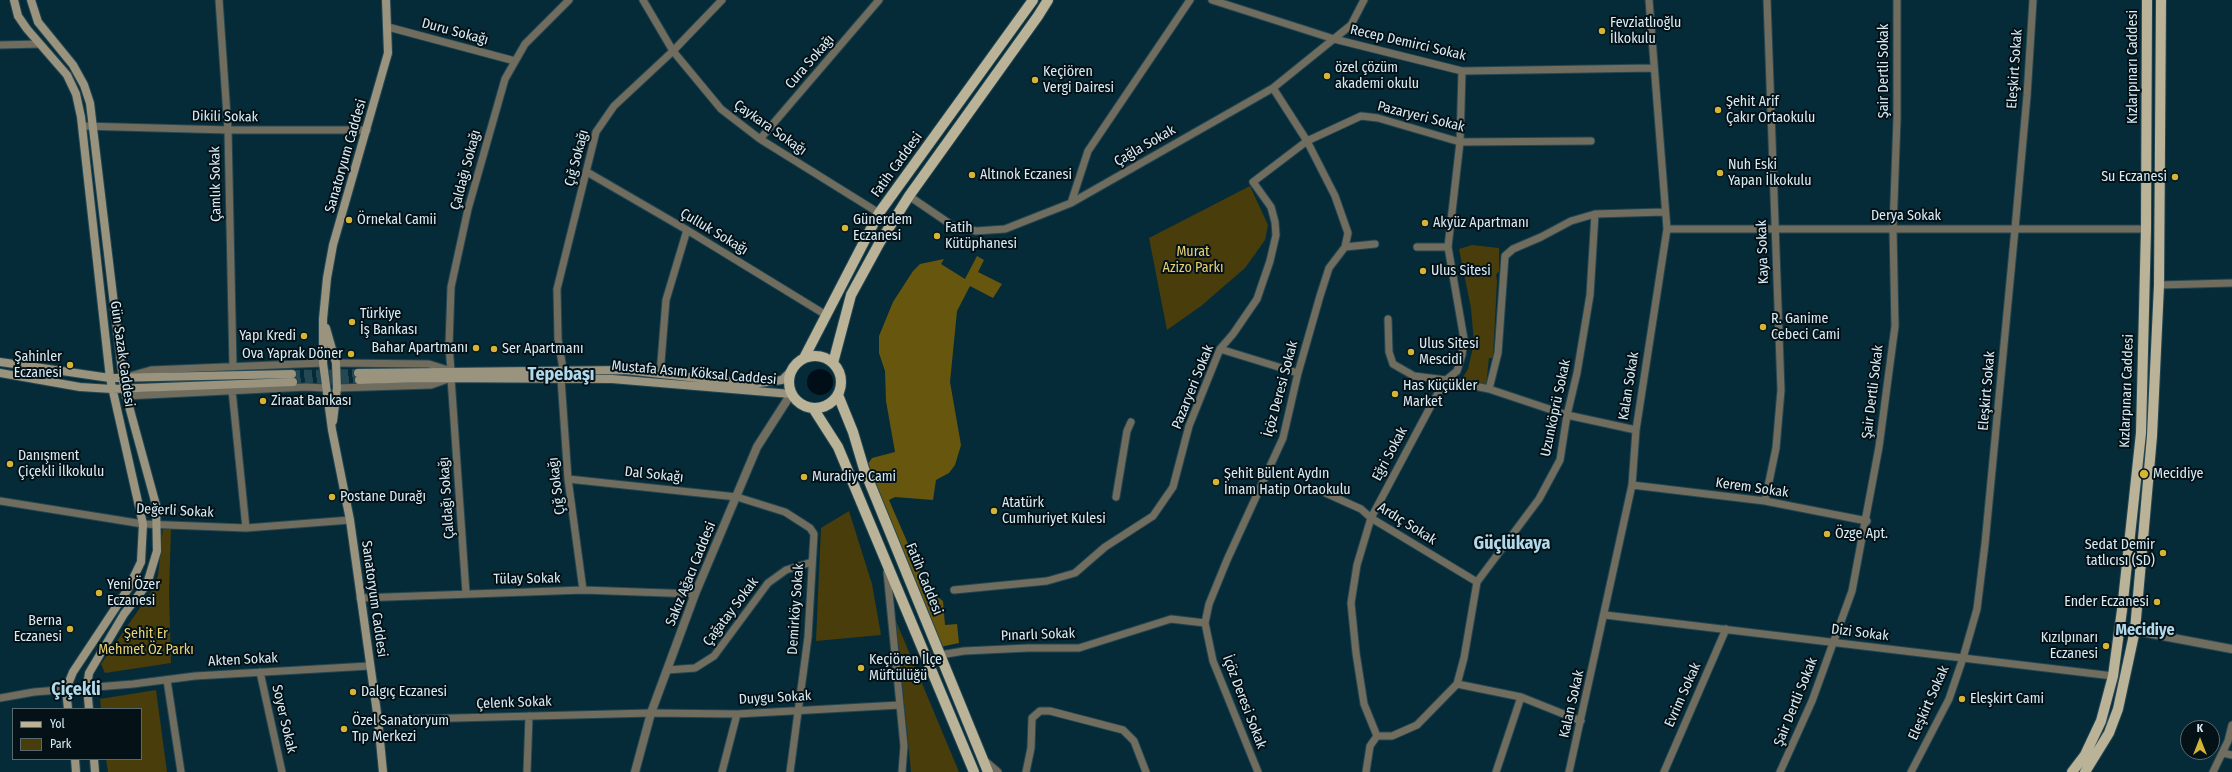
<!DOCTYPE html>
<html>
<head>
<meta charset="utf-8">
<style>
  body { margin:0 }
  #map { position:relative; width:2232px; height:772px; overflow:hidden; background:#062b38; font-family:"Fira Sans Condensed",sans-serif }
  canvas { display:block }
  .legend { position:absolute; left:12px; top:708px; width:130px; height:52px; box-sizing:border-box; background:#041218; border:1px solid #596970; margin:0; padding:5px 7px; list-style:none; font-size:12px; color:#d9ecf5 }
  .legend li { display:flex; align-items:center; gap:8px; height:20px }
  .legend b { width:20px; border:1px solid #596970 }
  .north { position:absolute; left:2180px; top:720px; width:40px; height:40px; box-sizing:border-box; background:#041218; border:1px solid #596970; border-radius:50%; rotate:0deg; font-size:11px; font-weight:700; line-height:16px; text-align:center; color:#d9ecf5 }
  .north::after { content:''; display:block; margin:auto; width:14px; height:18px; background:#d5b535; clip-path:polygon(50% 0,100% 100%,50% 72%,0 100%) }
</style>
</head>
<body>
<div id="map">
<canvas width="2232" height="772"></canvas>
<ul class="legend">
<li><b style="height:5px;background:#bbb397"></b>Yol</li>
<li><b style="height:11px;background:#493d0b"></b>Park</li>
</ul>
<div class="north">K</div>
</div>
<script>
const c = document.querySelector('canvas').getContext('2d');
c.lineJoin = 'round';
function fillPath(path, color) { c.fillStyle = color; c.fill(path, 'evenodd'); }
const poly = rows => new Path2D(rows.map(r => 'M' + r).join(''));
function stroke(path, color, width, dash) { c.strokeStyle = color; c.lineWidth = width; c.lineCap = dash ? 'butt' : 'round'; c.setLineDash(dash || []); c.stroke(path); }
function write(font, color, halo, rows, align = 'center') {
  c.font = font + ' "Fira Sans Condensed",sans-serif'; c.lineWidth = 4; c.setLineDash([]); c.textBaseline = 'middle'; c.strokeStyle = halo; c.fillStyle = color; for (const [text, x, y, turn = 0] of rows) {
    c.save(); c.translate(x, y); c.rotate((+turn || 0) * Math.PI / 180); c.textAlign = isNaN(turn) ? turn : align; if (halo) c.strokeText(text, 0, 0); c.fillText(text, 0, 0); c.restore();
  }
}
fillPath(poly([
  [1250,186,1268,225,1265,240,1245,268,1201,306,1167,330,1149,238],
  [1472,245,1499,248,1499,271,1496,275,1497,281,1493,358,1489,358,1486,386,1461,380,1468,369,1474,343,1471,308,1459,249],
  [849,511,872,584,881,635,816,641,821,528],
  [163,527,171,528,169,593,171,663,105,673,101,664,153,589,158,576],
  [896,621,959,772,911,772],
  [156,690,167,772,108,772,106,759,141,759,141,709,101,709,100,699]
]), '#493d0b');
fillPath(poly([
  [977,256,984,260,978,272,1002,284,993,298,970,286,957,311,950,382,961,445,955,465,949,473,936,480,933,500,895,497,889,500,928,590,943,601,945,625,957,624,959,643,940,647,868,464,872,458,895,452,886,401,885,371,879,353,879,336,893,302,913,271,920,264,944,259,941,264,965,279]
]), '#67560e');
fillPath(poly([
  '807 382a13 13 0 1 1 26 0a13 13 0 1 1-26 0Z'
]), '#000f17');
stroke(poly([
  [292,374,358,373],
  [293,382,359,380]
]), '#264854', 8, [8, 4]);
const minor = poly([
  [219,0,228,130,233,367],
  [643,0,673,51,721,109,760,139,879,213],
  [1212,0,1334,39,1462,71,1653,68],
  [388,27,515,61],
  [0,45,40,44],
  [82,126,228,130,367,130],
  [760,139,879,0],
  [587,172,687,230,826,315],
  [909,196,953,226,976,231,1005,229,1071,203,1273,88,1351,25,1364,0],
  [1071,203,1088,151,1190,0],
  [1667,229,2146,229],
  [1345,247,1375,244],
  [1417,247,1448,247],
  [2159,285,2232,283],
  [1388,319,1389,352,1393,364,1414,376,1446,380,1489,389,1567,415,1636,430],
  [1220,349,1298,373],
  [336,363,429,364,451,371,449,346,451,287,468,209,505,79,525,44,569,0],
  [563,369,558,339,557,289,596,132,614,106,673,51,722,0],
  [660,374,666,300,687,230],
  [130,376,151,370,323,363],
  [561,379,568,479,583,590],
  [337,388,431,385,451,378,466,593],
  [1489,389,1498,353,1505,256,1513,249,1541,237,1571,221,1595,214,1664,212],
  [232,390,246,528],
  [126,396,306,387,325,388],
  [568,479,737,497,785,512,810,528,814,534,808,637,790,772],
  [1632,485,1765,501,1867,521],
  [1321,491,1361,509,1371,518,1477,582],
  [1116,497,1127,431,1131,422],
  [0,501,143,524,246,528,350,520],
  [1765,501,1776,448,1781,390,1767,0],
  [887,572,904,746,902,772],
  [954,590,1047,581,1075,573,1105,547,1153,516,1173,487,1189,426,1220,349,1233,334,1257,299,1270,261,1276,235,1275,222,1271,207,1253,182,1307,141,1361,116,1378,118,1460,142,1591,141],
  [360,598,583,590,695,594],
  [1605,615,2113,676],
  [940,655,964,651,1028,648,1079,648,1171,619,1205,623],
  [667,670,695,668,714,656,768,583,786,570,812,562],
  [260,672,282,772],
  [167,680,181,772],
  [1457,684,1521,697,1581,721],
  [0,698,34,692,133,684,195,676,369,666],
  [378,720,651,713,737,714,900,705],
  [1377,736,1364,704,1356,653,1351,603,1357,565,1371,518,1434,400,1446,380,1457,371,1462,355,1464,339,1448,247,1460,142,1462,71],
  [2223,753,2232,755],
  [984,760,998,772],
  [527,772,529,716],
  [722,772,737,714],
  [1026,772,1031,748,1032,718,1040,711,1050,711,1123,730,1134,741,1146,772],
  [1258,772,1213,661,1205,623,1209,604,1227,560,1283,438,1298,373,1320,296,1329,268,1345,247,1348,233,1335,196,1307,141,1273,88],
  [1366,772,1370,746,1377,736,1392,736,1417,725,1457,684,1464,658,1477,582,1539,499,1560,460,1567,415,1577,373,1590,295,1595,214],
  [1496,772,1521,697],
  [1569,772,1632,485,1636,430,1667,229,1649,0],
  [1664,772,1726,629],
  [1780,772,1812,701,1852,591,1879,447,1895,326,1893,229,1897,119,1897,0],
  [1911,772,1949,699,1963,658,1977,609,1985,544,2015,229,2027,96,2033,0],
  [2213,772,2228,741,2232,725]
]);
const tertiary = poly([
  [2120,628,2232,649],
  [635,772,651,713,695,594,757,447,791,394]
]);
const secondary = poly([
  [14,0,18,16,27,29,67,75,76,94,81,117,110,378,143,524,141,562,128,589,73,672,66,689,68,709],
  [31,0,38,22,73,65,84,85,90,103,124,388,156,505,157,551,147,584,124,614,89,673,87,686,89,709],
  [326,328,336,363,337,388,333,421],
  [0,362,110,378,292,374],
  [0,373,80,387,112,389,293,382],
  [358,373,625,370,752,384,782,380,791,371],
  [359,380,423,378,612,379,791,394],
  [75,759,76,772],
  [94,759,95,772],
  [383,772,378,720,350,520,332,430,323,363,323,319,327,278,333,245,388,53,386,0]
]);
const primary = poly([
  '789 382a26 26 0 1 1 52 0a26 26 0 1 1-52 0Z',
  [804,358,879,213,1033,0],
  [833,363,851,295,880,242,909,196,1038,16,1048,0],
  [838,395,853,432,864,469,988,772],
  [813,408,838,447,974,772],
  [2072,772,2085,755,2101,721,2113,676,2122,610,2141,433,2146,229,2147,0],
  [2085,772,2109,733,2118,709,2135,630,2152,436,2159,285,2161,0]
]);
stroke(minor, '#244652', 9);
stroke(tertiary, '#244652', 10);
stroke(secondary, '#244652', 10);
stroke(primary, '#244652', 12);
stroke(minor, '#706d5f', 7);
stroke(tertiary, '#706d5f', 8);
stroke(secondary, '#9a947f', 8);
stroke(primary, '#bbb397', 10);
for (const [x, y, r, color] of [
  [1602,31,4,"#d5b535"],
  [1327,76,4,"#d5b535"],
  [1035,80,4,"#d5b535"],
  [1718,110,4,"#d5b535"],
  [1720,173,4,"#d5b535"],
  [972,175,4,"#d5b535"],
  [2175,177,4,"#d5b535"],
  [349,220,4,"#d5b535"],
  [1425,223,4,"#d5b535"],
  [845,228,4,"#d5b535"],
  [937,236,4,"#d5b535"],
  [1423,271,4,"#d5b535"],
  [352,322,4,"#d5b535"],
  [1763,327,4,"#d5b535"],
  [304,336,4,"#d5b535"],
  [476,348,4,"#d5b535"],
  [494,349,4,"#d5b535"],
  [1411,352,4,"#d5b535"],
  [351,354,4,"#d5b535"],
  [70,365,4,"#d5b535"],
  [1395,394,4,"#d5b535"],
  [263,401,4,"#d5b535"],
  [10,464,4,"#d5b535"],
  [2144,474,5,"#d5b535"],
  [804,477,4,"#d5b535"],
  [1216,482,4,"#d5b535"],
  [332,497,4,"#d5b535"],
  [994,511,4,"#d5b535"],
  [1827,534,4,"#d5b535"],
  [2163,553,4,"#d5b535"],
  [99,593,4,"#d5b535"],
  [2157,602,4,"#d5b535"],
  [70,629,4,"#d5b535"],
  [2106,646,4,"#d5b535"],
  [861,668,4,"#d5b535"],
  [353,692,4,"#d5b535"],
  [1962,699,4,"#d5b535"],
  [344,729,4,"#d5b535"]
]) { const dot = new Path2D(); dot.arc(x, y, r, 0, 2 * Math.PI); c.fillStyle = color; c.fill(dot); stroke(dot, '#041218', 1.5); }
write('14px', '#d9ecf5', '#041218', [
  ["Fevziatlıoğlu",1610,23],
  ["İlkokulu",1610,39],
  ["özel çözüm",1335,68],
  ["akademi okulu",1335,84],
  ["Keçiören",1043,72],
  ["Vergi Dairesi",1043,88],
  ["Şehit Arif",1726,102],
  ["Çakır Ortaokulu",1726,118],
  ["Nuh Eski",1728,165],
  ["Yapan İlkokulu",1728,181],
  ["Altınok Eczanesi",980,175],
  ["Su Eczanesi",2167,177,"right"],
  ["Örnekal Camii",357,220],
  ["Günerdem",853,220],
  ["Eczanesi",853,236],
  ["Akyüz Apartmanı",1433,223],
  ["Fatih",945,228],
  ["Kütüphanesi",945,244],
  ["Ulus Sitesi",1431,271],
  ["Türkiye",360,314],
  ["İş Bankası",360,330],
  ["R. Ganime",1771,319],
  ["Cebeci Cami",1771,335],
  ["Yapı Kredi",296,336,"right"],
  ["Ulus Sitesi",1419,344],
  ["Mescidi",1419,360],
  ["Bahar Apartmanı",468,348,"right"],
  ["Ser Apartmanı",502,349],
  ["Ova Yaprak Döner",343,354,"right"],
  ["Şahinler",62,357,"right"],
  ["Eczanesi",62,373,"right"],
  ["Has Küçükler",1403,386],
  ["Market",1403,402],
  ["Ziraat Bankası",271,401],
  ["Danışment",18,456],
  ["Çiçekli İlkokulu",18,472],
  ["Şehit Bülent Aydın",1224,474],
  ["İmam Hatip Ortaokulu",1224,490],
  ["Mecidiye",2153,474],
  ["Muradiye Cami",812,477],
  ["Postane Durağı",340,497],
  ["Atatürk",1002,503],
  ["Cumhuriyet Kulesi",1002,519],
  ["Özge Apt.",1835,534],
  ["Sedat Demir",2155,545,"right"],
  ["tatlıcısı (SD)",2155,561,"right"],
  ["Yeni Özer",107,585],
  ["Eczanesi",107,601],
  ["Ender Eczanesi",2149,602,"right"],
  ["Berna",62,621,"right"],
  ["Eczanesi",62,637,"right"],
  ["Kızılpınarı",2098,638,"right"],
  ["Eczanesi",2098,654,"right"],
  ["Keçiören İlçe",869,660],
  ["Müftülüğü",869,676],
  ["Dalgıç Eczanesi",361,692],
  ["Eleşkirt Cami",1970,699],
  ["Özel Sanatoryum",352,721],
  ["Tıp Merkezi",352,737]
], 'left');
write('14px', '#d9ecf5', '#041218', [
  ["Duru Sokağı",455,32,15],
  ["Recep Demirci Sokak",1408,43,13],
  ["Cura Sokağı",810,62,-49],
  ["Kızlarpınarı Caddesi",2133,67,-90],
  ["Eleşkirt Sokak",2015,69,-86],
  ["Şair Dertli Sokak",1884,71,-90],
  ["Dikili Sokak",225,117,1],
  ["Pazaryeri Sokak",1421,117,14],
  ["Çaykara Sokağı",770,128,35],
  ["Çağla Sokak",1145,146,-30],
  ["Sanatoryum Caddesi",346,156,-74],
  ["Çığ Sokağı",577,158,-75],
  ["Fatih Caddesi",897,165,-54],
  ["Çaldağı Sokağı",466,170,-75],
  ["Çamlık Sokak",216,184,-91],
  ["Derya Sokak",1906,216],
  ["Çulluk Sokağı",714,232,31],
  ["Kaya Sokak",1763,252,-92],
  ["Gün Sazak Caddesi",122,354,82],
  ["Mustafa Asım Köksal Caddesi",694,373,5],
  ["Kalan Sokak",1629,386,-81],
  ["Pazaryeri Sokak",1193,387,-68],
  ["İçöz Deresi Sokak",1281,389,-75],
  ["Eleşkirt Sokak",1987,391,-85],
  ["Kızlarpınarı Caddesi",2127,391,-88],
  ["Şair Dertli Sokak",1873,392,-83],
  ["Uzunköprü Sokak",1556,408,-78],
  ["Eğri Sokak",1390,454,-62],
  ["Dal Sokağı",654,475,6],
  ["Çığ Sokağı",557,486,-97],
  ["Kerem Sokak",1752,488,8],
  ["Çaldağı Sokağı",447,498,-94],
  ["Değerli Sokak",175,511,3],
  ["Ardıç Sokak",1407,524,32],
  ["Sakız Ağacı Caddesi",691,574,-68],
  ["Tülay Sokak",527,579,-1],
  ["Fatih Caddesi",924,579,68],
  ["Sanatoryum Caddesi",374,599,82],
  ["Demirköy Sokak",796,609,-86],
  ["Çağatay Sokak",731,612,-53],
  ["Dizi Sokak",1860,633,7],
  ["Pınarlı Sokak",1038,635,-2],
  ["Akten Sokak",243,660,-3],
  ["Evrim Sokak",1683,695,-66],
  ["Duygu Sokak",775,698,-3],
  ["İçöz Deresi Sokak",1244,702,69],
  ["Şair Dertli Sokak",1796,702,-68],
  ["Çelenk Sokak",514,703,-2],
  ["Eleşkirt Sokak",1929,703,-66],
  ["Kalan Sokak",1572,704,-77],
  ["Soyer Sokak",284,719,77]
]);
write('14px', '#ead173', '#041218', [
  ["Murat",1193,252],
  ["Azizo Parkı",1193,268],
  ["Şehit Er",146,634],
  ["Mehmet Öz Parkı",146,650]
]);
write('bold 16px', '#b2d9ea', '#041218', [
  ["Mecidiye",2145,631]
]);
write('bold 18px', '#b2d9ea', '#041218', [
  ["Tepebaşı",561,375],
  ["Güçlükaya",1512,544],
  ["Çiçekli",76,690]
]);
</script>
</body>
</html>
